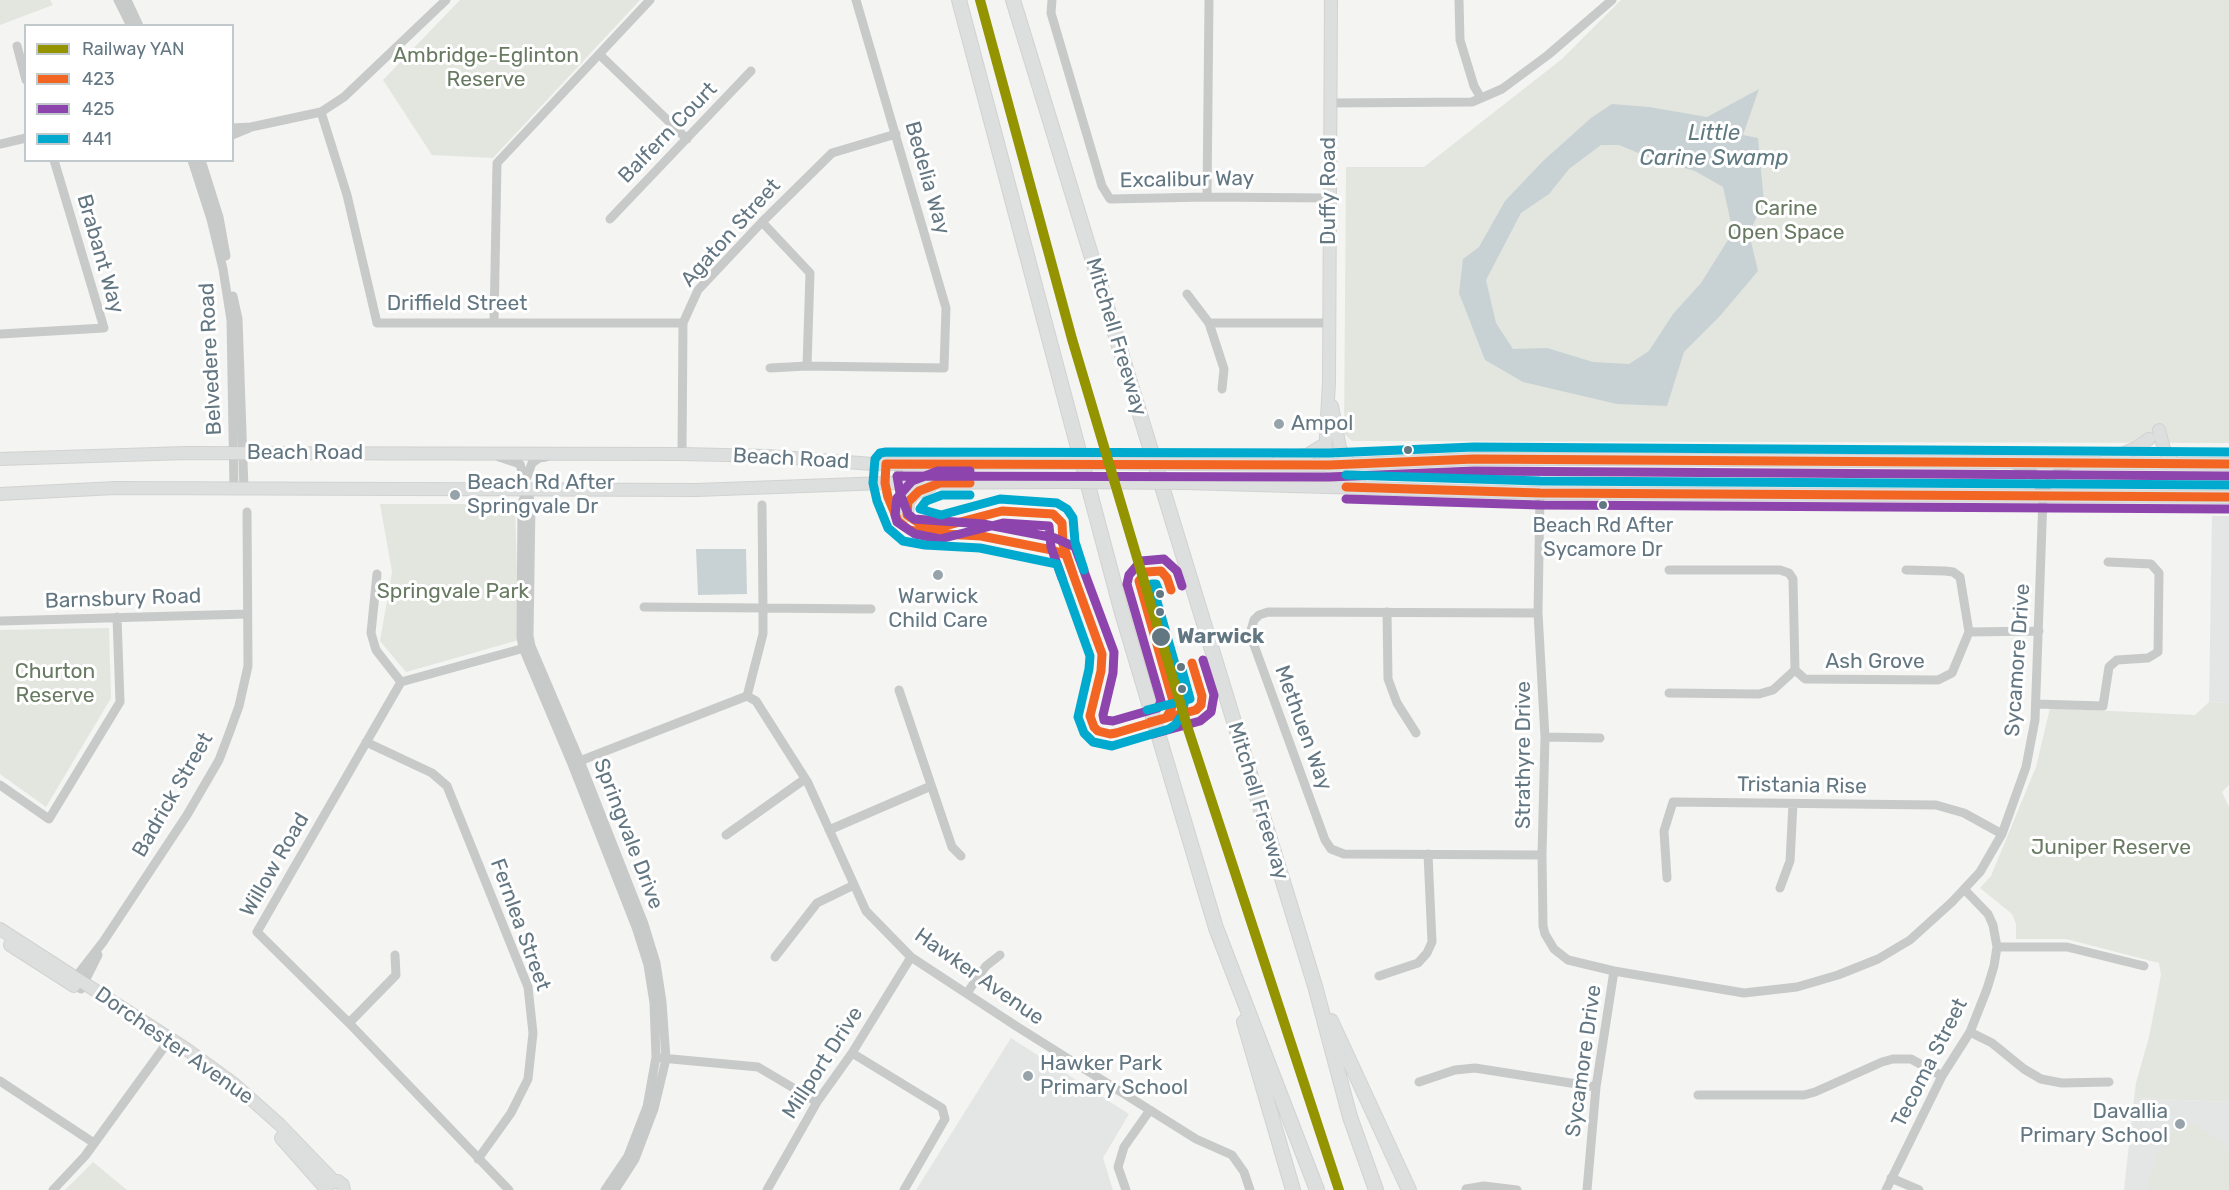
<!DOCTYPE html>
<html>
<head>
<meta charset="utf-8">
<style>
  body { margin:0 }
  #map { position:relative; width:2229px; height:1190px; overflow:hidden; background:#f4f4f2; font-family:Rubik,sans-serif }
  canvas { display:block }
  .legend { position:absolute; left:24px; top:24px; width:210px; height:138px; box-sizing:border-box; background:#fff; border:2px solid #c1c9cd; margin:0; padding:8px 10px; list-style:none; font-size:18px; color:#637783 }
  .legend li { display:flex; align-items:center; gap:12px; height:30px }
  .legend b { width:30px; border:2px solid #c1c9cd }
</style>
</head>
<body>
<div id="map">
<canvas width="2229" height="1190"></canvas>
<ul class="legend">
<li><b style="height:8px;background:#949300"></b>Railway YAN</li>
<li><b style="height:8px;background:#f26522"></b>423</li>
<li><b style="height:8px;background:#8e44ad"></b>425</li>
<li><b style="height:8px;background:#00a9ce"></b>441</li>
</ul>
</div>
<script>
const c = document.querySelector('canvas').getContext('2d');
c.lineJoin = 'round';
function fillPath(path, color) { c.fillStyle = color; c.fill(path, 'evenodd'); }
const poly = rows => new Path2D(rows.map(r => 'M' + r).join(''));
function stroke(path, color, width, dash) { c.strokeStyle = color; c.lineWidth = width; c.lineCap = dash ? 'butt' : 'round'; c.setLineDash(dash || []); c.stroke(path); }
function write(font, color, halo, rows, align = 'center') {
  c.font = font + ' Rubik,sans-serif'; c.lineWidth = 6; c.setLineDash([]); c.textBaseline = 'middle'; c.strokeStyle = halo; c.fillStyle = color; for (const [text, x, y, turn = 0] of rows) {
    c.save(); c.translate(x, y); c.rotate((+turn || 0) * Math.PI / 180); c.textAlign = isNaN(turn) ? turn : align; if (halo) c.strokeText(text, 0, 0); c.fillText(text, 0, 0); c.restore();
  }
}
fillPath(poly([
  [2212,516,2229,516,2229,703,2209,702],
  [1011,1038,1129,1114,1103,1158,1113,1190,916,1190],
  [2134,1098,2229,1102,2229,1190,2124,1190]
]), '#e4e6e5');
fillPath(poly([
  [0,0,50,0,53,5,0,25],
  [460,0,640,0,493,158,432,155,383,80],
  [1621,0,2229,0,2229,443,1352,441,1344,434,1346,167,1424,167,1562,59],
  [380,504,502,504,515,508,519,640,406,672,380,641,392,572],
  [109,628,111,698,46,807,0,774,0,630],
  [2209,702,2229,703,2229,785,2222,792,2229,807,2229,1102,2134,1098,2136,1083,2149,1037,2161,975,2159,963,2066,939,2016,939,2016,924,2012,914,1980,888,1991,876,2036,767,2050,708,2195,715],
  [2195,1124,2229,1148,2229,1190,2146,1190,2158,1153,2168,1136,2180,1126],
  [93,1162,127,1190,65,1190]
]), '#e3e6df');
fillPath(poly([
  [1759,89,1743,135,1758,138,1764,202,1749,233,1758,271,1720,316,1684,352,1667,406,1617,404,1523,382,1485,360,1459,293,1463,259,1479,247,1505,201,1543,161,1591,118,1612,104,1649,107,1707,117],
  [1601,145,1619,145,1653,159,1695,171,1723,187,1733,232,1701,283,1673,314,1649,351,1629,364,1593,362,1547,348,1513,349,1496,323,1486,280,1521,213,1549,194,1569,169],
  [696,549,746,549,747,594,698,595]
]), '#c8d2d4');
const major = poly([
  [1331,0,1329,382,1325,455,1333,473,1347,480,1359,481],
  [1332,406,1340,448,1349,464],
  [2159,430,2164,449,2174,464],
  [1279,458,1307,455,1325,444],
  [0,459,186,453,682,454,767,456,873,464,1060,463],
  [2105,461,2136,448,2149,439],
  [1180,464,1329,465,1474,459,1611,459,2229,464],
  [1185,483,1540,493,2229,497],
  [0,494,115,488,696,490,885,483,1065,482],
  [907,515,908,502,914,494,931,486],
  [0,929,186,1049,234,1084,279,1124,334,1181],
  [10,945,74,986],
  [281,1138,326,1189],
  [328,1184,338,1181,343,1185,344,1190]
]);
const highway = poly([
  [959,0,1122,613,1216,928,1317,1190],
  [1013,0,1315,986,1350,1117,1376,1190],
  [1331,1021,1409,1190],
  [1244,1022,1293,1190]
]);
stroke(major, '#d1d2d2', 14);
stroke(highway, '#d1d2d2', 16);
stroke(poly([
  [118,0,131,26],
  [127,0,139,26],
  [1052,0,1051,13,1102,186,1110,199,1207,197,1329,198],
  [1459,0,1460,40,1474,86,1481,98],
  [17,46,26,80],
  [600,55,687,139],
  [1329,103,1472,102,1502,89,1548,55,1612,0],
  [321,112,347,195,377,323,683,323],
  [232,128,251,127,321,112,344,97,446,0],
  [232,135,249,128],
  [0,144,26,138],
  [192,160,211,219,223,269,231,320,234,489],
  [201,160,219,217,226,256],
  [1207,197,1209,0],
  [610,219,751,71],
  [762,222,810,273,807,366],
  [1187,294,1209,323,1224,369,1222,389],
  [233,296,238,319,244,489],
  [494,323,497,163,650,0],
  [1209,323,1330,323],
  [0,334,104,328,54,160],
  [770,368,807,366,944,368,946,308,856,0],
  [682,454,683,323,698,290,762,222,832,153,896,134],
  [499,457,520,464,531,504,529,636,531,646,580,761,644,924,656,963,662,1002,666,1059,654,1109,635,1159,615,1190],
  [886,464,885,483,887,495,898,521,903,526,909,530,926,533,962,535],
  [899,464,898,483,907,515,919,523,941,527],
  [527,477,532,463,539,458,546,457],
  [526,491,522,504,521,637,523,648,572,764,636,927,648,965,654,1003,656,1057,647,1107,628,1156,605,1190],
  [1540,493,1538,613,1545,737,1542,855,1543,926,1545,934,1554,949,1568,960,1614,971],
  [2043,497,2048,483,2057,472,2074,463],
  [762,505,763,608,871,609],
  [1669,570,1780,570,1789,573,1793,579,1795,670,1805,679,1938,680,1952,673,1969,632,2039,631],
  [1906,570,1945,571,1953,572,1960,577,1969,632],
  [377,574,371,633,376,650,401,682],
  [644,607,763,608,763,634,747,696],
  [1387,612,1388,679,1397,703,1416,733],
  [1538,613,1268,612,1259,615,1254,620,1250,634,1325,840,1331,849,1344,854,1542,855],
  [0,621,247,614],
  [899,690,952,847,961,856],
  [1669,693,1759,694,1773,690,1795,670],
  [2036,704,2103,706,2109,667,2117,660,2148,658,2158,652,2159,573,2151,564,2108,562],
  [1545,737,1600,738],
  [366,742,432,773,447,786,528,987,533,1033,528,1079,511,1113,478,1159],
  [572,764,747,696,756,701,808,783,866,911,911,957,1016,1026,1196,1139,1232,1155,1244,1172,1250,1190],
  [0,785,49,819,120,702,117,617],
  [829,830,931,786],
  [726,835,805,779],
  [1667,878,1664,831,1673,802,1936,805,1964,813,2002,834],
  [1780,888,1790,861,1793,804],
  [1997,947,2067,947,2144,966],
  [775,957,817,903,854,885],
  [1379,976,1418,963,1427,953,1432,942,1428,854],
  [72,982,103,942,187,815,219,760,230,731,239,706,248,666,247,512],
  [81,989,98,955],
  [967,993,986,966,1000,955],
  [349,1023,396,975,395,955],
  [1970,1032,1992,1043,2024,1069,2041,1079,2062,1083,2109,1082],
  [852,1053,942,1108,945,1119,904,1190],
  [661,1058,758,1067,817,1102],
  [0,1081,94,1143],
  [1419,1082,1455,1070,1475,1068,1596,1087],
  [1698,1095,1804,1095,1815,1092,1882,1062,1893,1059,1911,1059,1942,1076],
  [1891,1178,1919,1190],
  [1466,1189,1484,1186,1517,1190],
  [53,1190,85,1156,170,1039],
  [509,1190,349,1023,257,932,401,682,528,647],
  [767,1190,817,1102,852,1053,911,957],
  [1126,1190,1118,1167,1124,1147,1150,1110],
  [1587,1190,1596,1087,1614,971,1744,993,1797,987,1838,975,1878,959,1910,940,1952,902,1980,872,2002,834,2026,767,2035,720,2043,497,2033,472,2014,465],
  [1886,1190,1942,1076,1970,1032,1987,989,1994,966,1997,947,1993,925,1988,914,1964,889]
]), '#c8caca', 9);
stroke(major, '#dddede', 12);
stroke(highway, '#dddede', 14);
const majorBridge = poly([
  [1060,463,1180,464],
  [1065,482,1185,483]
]);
stroke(majorBridge, '#d1d2d2', 14, []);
stroke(majorBridge, '#dddede', 12);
stroke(poly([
  [970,483,940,483,919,491,908,502,907,515,919,523,941,527,1002,511,1053,514,1062,523,1063,544,1073,574],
  [1346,487,1540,493,2229,497],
  [1171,590,1167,578,1161,571,1146,572,1139,581,1173,701,1171,710,1166,718,1116,733,1110,734,1098,731,1094,727,1090,716,1101,671,1102,654,1066,555,1052,550,981,536,926,533,909,530,898,521,888,497,885,483,886,464,1329,465,1474,459,2229,464],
  [1150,722,1196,710,1201,705,1202,696,1192,663]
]), '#f26522', 9);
stroke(poly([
  [970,471,938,471,912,481,897,498,895,515,897,522,915,534,940,539,1003,523,1049,526,1051,547,1062,578],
  [1346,499,1540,505,2229,509],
  [1182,586,1177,571,1164,559,1141,561,1129,575,1127,584,1161,701,1158,708,1113,721,1104,720,1103,715,1113,673,1114,652,1075,547,1055,538,983,524,914,519,908,514,900,493,897,476,1329,477,1474,471,2229,476],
  [1153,734,1200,721,1211,712,1214,695,1203,660]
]), '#8e44ad', 9);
stroke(poly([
  [1346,475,1540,481,2229,485],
  [970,495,942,495,926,501,920,509,941,515,1000,499,1057,503,1067,509,1073,518,1075,542,1084,570],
  [1160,594,1156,584,1152,584,1185,699,1182,715,1175,725,1169,729,1112,746,1093,742,1084,733,1078,717,1089,669,1090,656,1057,564,980,548,925,545,903,541,888,528,877,501,873,483,875,459,880,453,886,452,1329,453,1474,447,2229,452],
  [1147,710,1190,699,1181,666]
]), '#00a9ce', 9);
stroke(poly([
  [980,0,1072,339,1188,729,1339,1190]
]), '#949300', 10);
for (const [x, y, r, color] of [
  [1279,424,6,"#96a3aa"],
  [1408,450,5,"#637783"],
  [455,495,6,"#96a3aa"],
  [1603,505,5,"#637783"],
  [938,575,6,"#96a3aa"],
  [1160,594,5,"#637783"],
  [1160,612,5,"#637783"],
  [1161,637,10,"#637783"],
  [1181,667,5,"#637783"],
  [1182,689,5,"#637783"],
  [1028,1076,6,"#96a3aa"],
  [2180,1124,6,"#96a3aa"]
]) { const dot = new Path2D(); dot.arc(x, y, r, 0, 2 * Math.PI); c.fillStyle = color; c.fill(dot); stroke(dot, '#fff', 2); }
write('20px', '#637783', '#fff', [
  ["Beach Rd After",1603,526],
  ["Sycamore Dr",1603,550]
]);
write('21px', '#697a62', '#fff', [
  ["Ambridge-Eglinton",486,56],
  ["Reserve",486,80],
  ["Carine",1786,209],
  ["Open Space",1786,233],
  ["Springvale Park",453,592],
  ["Churton",55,672],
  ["Reserve",55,696],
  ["Juniper Reserve",2111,848]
]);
write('21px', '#637783', '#fff', [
  ["Balfern Court",668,133,-46],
  ["Bedelia Way",927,178,74],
  ["Excalibur Way",1187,180,-1],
  ["Duffy Road",1329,191,-90],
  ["Agaton Street",731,233,-48],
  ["Brabant Way",100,254,74],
  ["Driffield Street",457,304],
  ["Mitchell Freeway",1116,337,73],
  ["Belvedere Road",211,359,-93],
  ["Beach Road",305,453],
  ["Beach Road",791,459,3],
  ["Barnsbury Road",123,599,-2],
  ["Sycamore Drive",2018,660,-86],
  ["Ash Grove",1875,662],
  ["Methuen Way",1303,728,70],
  ["Strathyre Drive",1524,755,-90],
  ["Tristania Rise",1802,786,1],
  ["Badrick Street",173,795,-60],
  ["Mitchell Freeway",1258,801,73],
  ["Springvale Drive",628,834,69],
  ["Willow Road",275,865,-60],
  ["Fernlea Street",520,925,70],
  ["Hawker Avenue",979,977,35],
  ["Dorchester Avenue",174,1046,35],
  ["Sycamore Drive",1584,1061,-82],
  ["Millport Drive",823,1063,-57],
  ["Tecoma Street",1930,1063,-63]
]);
write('21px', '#637783', '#fff', [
  ["Ampol",1291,424],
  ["Beach Rd After",467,483],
  ["Springvale Dr",467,507],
  ["Warwick",938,597,"center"],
  ["Child Care",938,621,"center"],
  ["Hawker Park",1040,1064],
  ["Primary School",1040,1088],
  ["Davallia",2168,1112,"right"],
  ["Primary School",2168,1136,"right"]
], 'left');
write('bold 21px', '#637783', '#fff', [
  ["Warwick",1177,637]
], 'left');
write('italic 22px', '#5f7a80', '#fff', [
  ["Little",1714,134],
  ["Carine Swamp",1714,159]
]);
</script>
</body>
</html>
